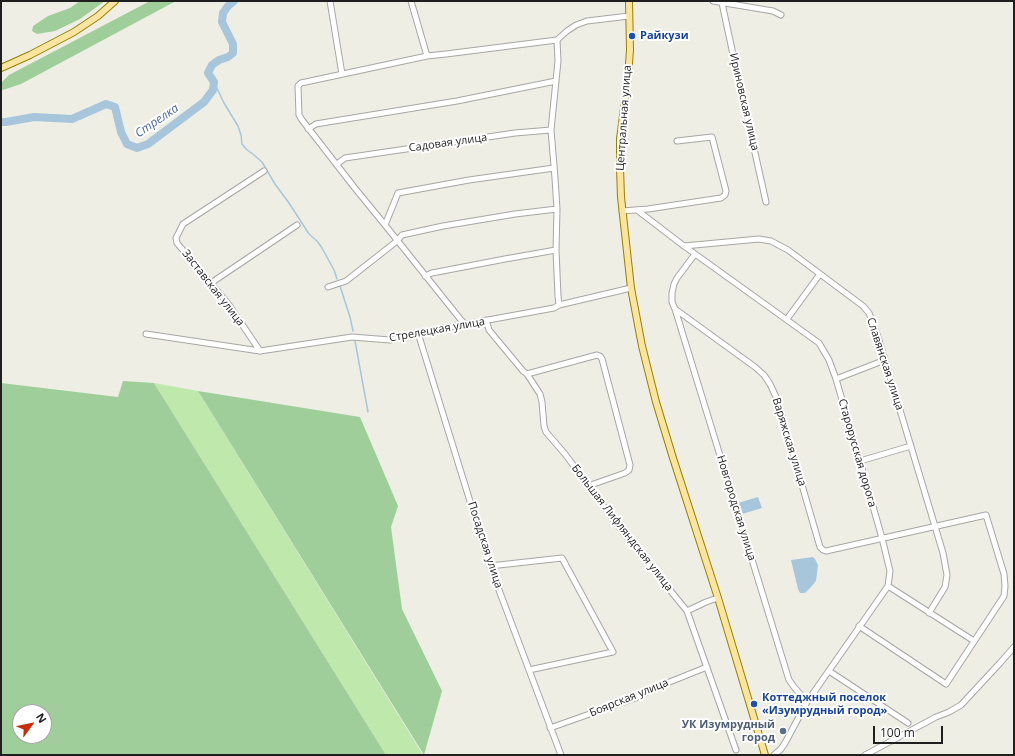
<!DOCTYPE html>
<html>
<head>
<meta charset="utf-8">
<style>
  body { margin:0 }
  #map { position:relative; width:1015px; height:756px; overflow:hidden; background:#efeee5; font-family:"Open Sans",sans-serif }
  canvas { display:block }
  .frame { position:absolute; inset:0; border:2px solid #1f1f1f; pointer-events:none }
  .north { position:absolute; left:12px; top:704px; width:40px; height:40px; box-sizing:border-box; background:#fff; border:1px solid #a5a5a5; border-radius:50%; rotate:57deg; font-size:11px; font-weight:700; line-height:16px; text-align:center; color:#1f1f1f }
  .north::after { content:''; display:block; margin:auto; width:14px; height:18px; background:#c92b05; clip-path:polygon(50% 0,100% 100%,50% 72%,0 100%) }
  .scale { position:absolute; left:873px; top:726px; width:70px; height:18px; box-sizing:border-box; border:2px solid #1f1f1f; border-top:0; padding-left:5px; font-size:12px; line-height:14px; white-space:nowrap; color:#1f1f1f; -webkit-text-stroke:3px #fff; paint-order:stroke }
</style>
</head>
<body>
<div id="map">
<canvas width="1015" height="756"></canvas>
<div class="frame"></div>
<div class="north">N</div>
<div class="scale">100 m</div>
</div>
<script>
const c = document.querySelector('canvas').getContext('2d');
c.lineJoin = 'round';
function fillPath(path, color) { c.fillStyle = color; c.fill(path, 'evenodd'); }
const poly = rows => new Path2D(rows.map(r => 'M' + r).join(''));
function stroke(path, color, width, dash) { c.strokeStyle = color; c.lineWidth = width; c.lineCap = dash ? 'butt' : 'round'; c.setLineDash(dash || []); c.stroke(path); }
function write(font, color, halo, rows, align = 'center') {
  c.font = font + ' "Open Sans",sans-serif'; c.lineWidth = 4; c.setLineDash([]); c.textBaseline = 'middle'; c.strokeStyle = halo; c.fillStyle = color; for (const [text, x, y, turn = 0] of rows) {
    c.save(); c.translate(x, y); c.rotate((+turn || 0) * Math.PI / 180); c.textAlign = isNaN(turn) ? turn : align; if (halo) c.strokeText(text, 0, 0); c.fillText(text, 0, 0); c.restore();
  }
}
fillPath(poly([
  [154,383,198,391,423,755,386,755]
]), '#bee8ac');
fillPath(poly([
  [80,1,105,1,80,19,55,31,37,34,32,31,33,26,48,16,70,8],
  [150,1,176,1,21,84,3,90,1,88,1,83,9,75],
  [123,381,154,383,386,755,1,755,1,383,118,397],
  [20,712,44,712,44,736,20,736],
  [198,391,360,417,398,506,391,527,402,609,442,691,424,755]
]), '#a0ce9b');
fillPath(poly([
  [758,497,762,508,742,514,738,503],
  [813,557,815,559,818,565,816,581,811,587,805,593,800,593,798,589,791,560]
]), '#a7c6dc');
stroke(poly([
  [214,82,224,103,238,126,241,135,242,144,246,149,254,155,262,162,275,184,289,203,309,234,317,241,322,248,334,270,337,279],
  [340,286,350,317,353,331],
  [355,341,368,412]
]), '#a7c6dc', 1.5);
stroke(poly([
  [1,122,6,122,34,117,72,119,106,104,115,107,121,132,127,144,137,148,148,144,204,102,213,90,214,82,208,73,212,65,219,60,228,57,233,53,233,44,222,22,223,13,228,6,234,1]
]), '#a7c6dc', 8);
const minor = poly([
  [330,1,342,74],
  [411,1,427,56],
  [713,1,773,11,781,15],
  [722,3,734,59,766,202],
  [308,129,316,124,328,122,457,101,556,81],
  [337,164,345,158,515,133,551,130],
  [637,210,684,246,819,343,829,360,836,379,860,461,882,538,890,571,888,586,807,702,785,743,781,749,774,755],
  [622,211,648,209,721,198,725,195,726,191,712,137,677,141],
  [385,225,398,193,469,180,554,168],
  [684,246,759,239,771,241,788,250,863,306,869,313,878,337,943,553,947,575,945,587,929,613],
  [695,254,677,278,674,284,672,293,672,302,675,309,755,367,764,375,770,384,777,399,820,547,823,550,826,551,986,515,1004,574,1005,586,1004,596,946,684,859,626],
  [425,276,432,273,505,259,556,250],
  [211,283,297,225],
  [328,287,346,281,397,241,402,235,443,226,515,214,557,209],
  [559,305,558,296,556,250,557,209,555,178,551,130,558,61,557,40,567,31,576,25,587,21,629,16],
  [675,309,789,680,794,687,807,702],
  [787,319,820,274],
  [486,320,489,330,523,371,527,374,540,394,542,402,544,426,546,432,565,454,622,531,687,611,736,750],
  [465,324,461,320,385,225,354,187,302,120,299,115,298,86,301,83,427,56,446,54,557,40],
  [418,333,490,566,561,755],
  [146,334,260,351,352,337,390,340,422,332,554,308,559,305,631,288],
  [260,351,229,305,177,243,176,238,183,224,264,171],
  [527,374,597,355,600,356,602,359,630,465,629,470,625,473,588,486],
  [836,379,885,360],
  [860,461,911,446],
  [490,566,562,558,613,652,529,670],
  [888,586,974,641],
  [687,611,706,602,718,598],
  [829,671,908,723],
  [550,728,635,698,662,685,707,667],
  [865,755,882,746,936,717,949,712,961,705,1000,663,1014,647]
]);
const major = poly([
  [629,1,630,50,628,77,620,139,620,168,621,197,631,288,642,346,656,402,673,458,718,598,765,755],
  [1,68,30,55,74,32,98,16,115,1]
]);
stroke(minor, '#a6a6a6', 7);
stroke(major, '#968203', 8);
stroke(minor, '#fff', 5);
stroke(major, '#fae4a0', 6);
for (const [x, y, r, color] of [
  [632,36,4,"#1a4fb4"],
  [754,704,4,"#1a4fb4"],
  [783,731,4,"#5c6f8a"]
]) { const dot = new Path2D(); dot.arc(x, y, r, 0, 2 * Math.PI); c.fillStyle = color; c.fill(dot); stroke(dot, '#fff', 1.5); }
write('bold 11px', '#164399', '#fff', [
  ["Райкузи",640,36],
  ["Коттеджный поселок",762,698],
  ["«Изумрудный город»",762,711]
], 'left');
write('11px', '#1f1f1f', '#fff', [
  ["Ириновская улица",744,102,77],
  ["Центральная улица",624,118,-86],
  ["Садовая улица",448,143,-8],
  ["Заставская улица",213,288,52],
  ["Стрелецкая улица",437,330,-10],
  ["Славянская улица",885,364,72],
  ["Варяжская улица",789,442,73],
  ["Старорусская дорога",857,453,74],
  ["Новгородская улица",736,508,73],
  ["Большая Лифляндская улица",622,528,52],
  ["Посадская улица",485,545,72],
  ["Боярская улица",629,698,-22]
]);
write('bold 11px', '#4e5e75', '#fff', [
  ["УК Изумрудный",775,725],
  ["город",775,738]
], 'right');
write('italic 12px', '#4d6aad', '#fff', [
  ["Стрелка",157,121,-34]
]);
</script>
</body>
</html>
